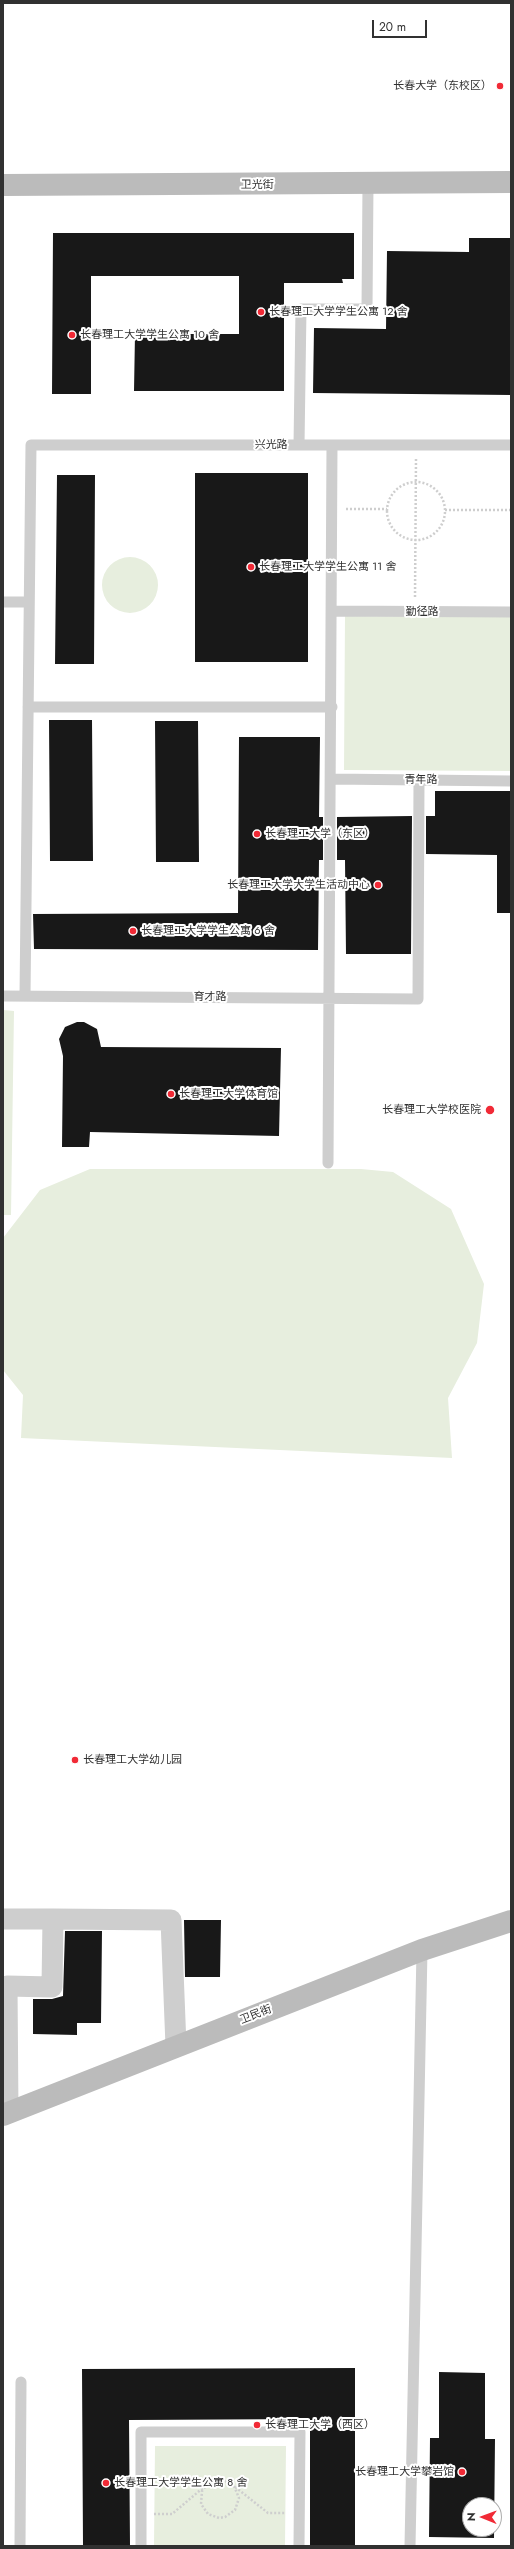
<!DOCTYPE html>
<html>
<head>
<meta charset="utf-8">
<style>
  body { margin:0 }
  #map { position:relative; width:514px; height:2549px; overflow:hidden; background:#fff; font-family:Jost,sans-serif }
  canvas { display:block }
  .frame { position:absolute; inset:0; border:4px solid #313131; pointer-events:none }
  .north { position:absolute; left:462px; top:2497px; width:40px; height:40px; box-sizing:border-box; background:#fff; border:1px solid #adadad; border-radius:50%; rotate:271deg; font-size:11px; font-weight:700; line-height:16px; text-align:center; color:#313131 }
  .north::after { content:''; display:block; margin:auto; width:14px; height:18px; background:#f12a36; clip-path:polygon(50% 0,100% 100%,50% 72%,0 100%) }
  .scale { position:absolute; left:372px; top:20px; width:55px; height:18px; box-sizing:border-box; border:2px solid #313131; border-top:0; padding-left:5px; font-size:12px; line-height:14px; white-space:nowrap; color:#313131; -webkit-text-stroke:3px #fff; paint-order:stroke }
</style>
</head>
<body>
<div id="map">
<canvas width="514" height="2549"></canvas>
<div class="frame"></div>
<div class="north">N</div>
<div class="scale">20 m</div>
</div>
<script>
const c = document.querySelector('canvas').getContext('2d');
c.lineJoin = 'round';
function fillPath(path, color) { c.fillStyle = color; c.fill(path, 'evenodd'); }
const poly = rows => new Path2D(rows.map(r => 'M' + r).join(''));
function stroke(path, color, width, dash) { c.strokeStyle = color; c.lineWidth = width; c.lineCap = dash ? 'butt' : 'round'; c.setLineDash(dash || []); c.stroke(path); }
function write(font, color, halo, rows, align = 'center') {
  c.font = font + ' Jost,"Noto Sans SC",sans-serif'; c.lineWidth = 4; c.setLineDash([]); c.textBaseline = 'middle'; c.strokeStyle = halo; c.fillStyle = color; for (const [text, x, y, turn = 0] of rows) {
    c.save(); c.translate(x, y); c.rotate((+turn || 0) * Math.PI / 180); c.textAlign = isNaN(turn) ? turn : align; if (halo) c.strokeText(text, 0, 0); c.fillText(text, 0, 0); c.restore();
  }
}
fillPath(poly([
  '102 585a28 28 0 1 1 56 0a28 28 0 1 1-56 0Z',
  [345,616,511,617,511,771,344,770],
  [3,1010,14,1011,11,1215,3,1215],
  [90,1169,361,1169,393,1172,451,1209,484,1284,477,1343,448,1398,452,1458,21,1438,23,1395,3,1370,3,1238,40,1190],
  [155,2446,286,2446,285,2546,154,2546]
]), '#e7eede');
fillPath(poly([
  [53,233,354,233,354,279,342,279,343,283,284,283,284,391,134,391,135,334,239,334,239,276,91,276,91,394,52,394],
  [469,238,511,238,511,395,313,393,314,328,386,329,387,251,469,252],
  [195,473,308,473,308,662,195,662],
  [57,475,95,475,94,664,55,664],
  [49,720,92,720,93,861,50,861],
  [155,721,198,721,199,862,156,862],
  [239,737,320,737,319,817,323,817,323,860,319,860,318,950,34,949,33,914,238,913],
  [435,791,511,791,511,913,497,913,497,855,426,854,426,816,435,816],
  [412,816,411,954,346,954,345,860,337,860,337,817],
  [77,1022,84,1022,97,1029,101,1047,281,1048,279,1136,90,1132,89,1147,62,1147,63,1056,59,1039,65,1027],
  [184,1920,221,1920,220,1977,185,1977],
  [65,1931,102,1931,101,2023,77,2023,77,2035,33,2034,33,1999,52,1999,63,1996],
  [355,2368,355,2546,310,2546,310,2419,129,2420,130,2546,83,2546,82,2369],
  [439,2372,485,2373,485,2439,495,2439,494,2538,429,2537,430,2438,439,2438],
  [470,2505,494,2505,494,2529,470,2529]
]), '#181818');
stroke(poly([
  '387 511a29 29 0 1 1 58 0a29 29 0 1 1-58 0Z',
  [346,509,387,509],
  [445,510,511,510],
  [415,597,416,458],
  [234,2486,239,2498,235,2510,225,2517,219,2518,208,2514,201,2504,202,2491,206,2486,217,2480,229,2482,268,2513,285,2513],
  [154,2514,172,2514,204,2487]
]), '#cecece', 2.5, [2, 2]);
stroke(poly([
  [299,445,301,309,367,309,368,184],
  [3,602,29,602],
  [333,611,511,612],
  [28,707,332,707],
  [332,779,511,781],
  [3,996,418,999,419,780],
  [25,996,31,445,511,445],
  [328,1163,332,445],
  [20,2546,21,2382],
  [141,2546,141,2432,300,2432,299,2546],
  [410,2546,422,1950]
]), '#cecece', 11);
stroke(poly([
  [3,1919,53,1919],
  [8,2113,7,1986,52,1987,53,1919,171,1920,176,2046]
]), '#cecece', 21);
stroke(poly([
  [3,185,511,182],
  [3,2115,422,1950,511,1921]
]), '#bbb', 22);
for (const [x, y, r, color] of [
  [500,86,4,"#f12a36"],
  [261,312,4,"#f12a36"],
  [72,335,4,"#f12a36"],
  [251,567,4,"#f12a36"],
  [257,834,4,"#f12a36"],
  [378,885,4,"#f12a36"],
  [133,931,4,"#f12a36"],
  [171,1094,4,"#f12a36"],
  [490,1110,5,"#f12a36"],
  [75,1760,4,"#f12a36"],
  [257,2425,4,"#f12a36"],
  [462,2472,4,"#f12a36"],
  [106,2483,4,"#f12a36"]
]) { const dot = new Path2D(); dot.arc(x, y, r, 0, 2 * Math.PI); c.fillStyle = color; c.fill(dot); stroke(dot, '#fff', 1.5); }
write('11px', '#313131', '#fff', [
  ["长春大学（东校区）",492,86,"right"],
  ["长春理工大学学生公寓 12 舍",269,312],
  ["长春理工大学学生公寓 10 舍",80,335],
  ["长春理工大学学生公寓 11 舍",259,567],
  ["长春理工大学（东区）",265,834],
  ["长春理工大学大学生活动中心",370,885,"right"],
  ["长春理工大学学生公寓 6 舍",141,931],
  ["长春理工大学体育馆",179,1094],
  ["长春理工大学校医院",481,1110,"right"],
  ["长春理工大学幼儿园",83,1760],
  ["长春理工大学（西区）",265,2425],
  ["长春理工大学攀岩馆",454,2472,"right"],
  ["长春理工大学学生公寓 8 舍",114,2483]
], 'left');
write('11px', '#313131', '#fff', [
  ["卫光街",257,185],
  ["兴光路",271,445],
  ["勤径路",422,612],
  ["青年路",421,780],
  ["育才路",210,997],
  ["卫民街",256,2015,-21]
]);
</script>
</body>
</html>
